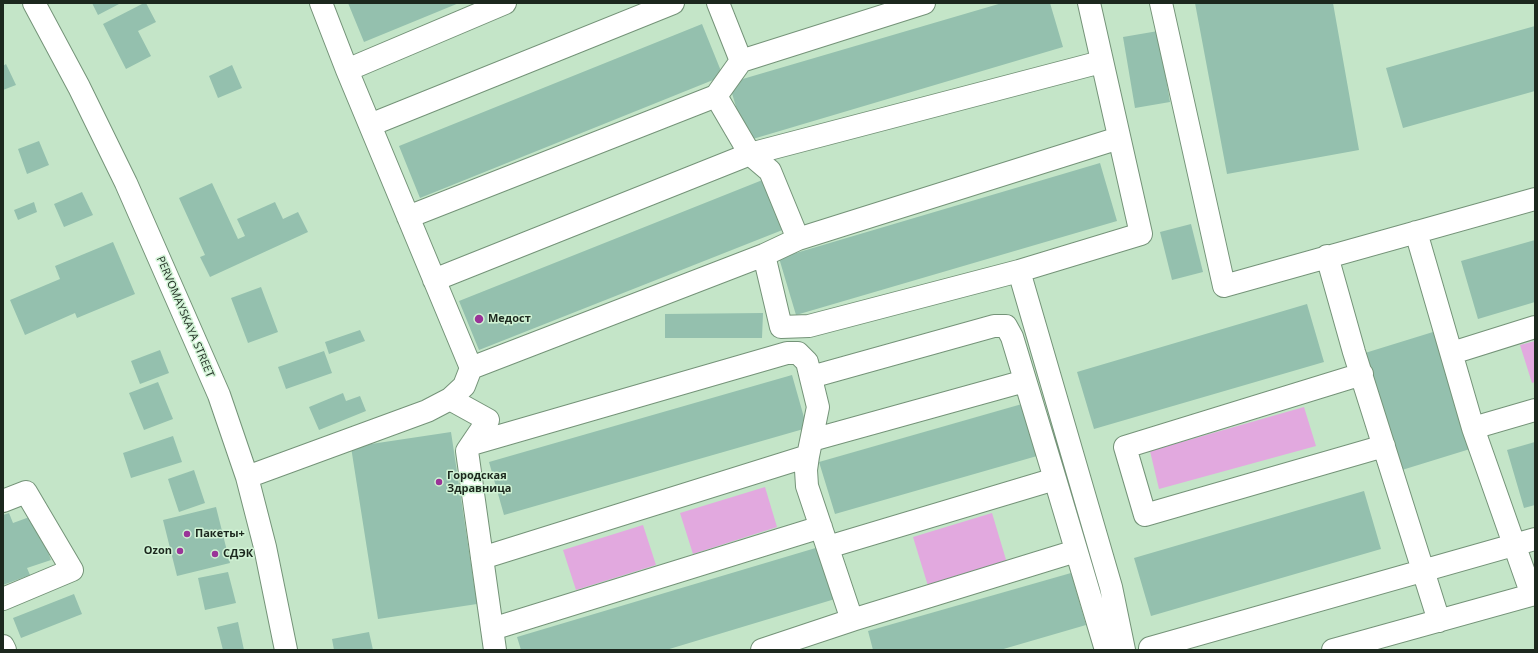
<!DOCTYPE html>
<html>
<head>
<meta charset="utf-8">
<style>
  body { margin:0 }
  #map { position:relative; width:1538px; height:653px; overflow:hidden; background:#c4e5c8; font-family:"Open Sans",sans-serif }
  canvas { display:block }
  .frame { position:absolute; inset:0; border:4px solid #1c281e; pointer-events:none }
</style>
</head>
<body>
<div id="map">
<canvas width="1538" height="653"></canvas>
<div class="frame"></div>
</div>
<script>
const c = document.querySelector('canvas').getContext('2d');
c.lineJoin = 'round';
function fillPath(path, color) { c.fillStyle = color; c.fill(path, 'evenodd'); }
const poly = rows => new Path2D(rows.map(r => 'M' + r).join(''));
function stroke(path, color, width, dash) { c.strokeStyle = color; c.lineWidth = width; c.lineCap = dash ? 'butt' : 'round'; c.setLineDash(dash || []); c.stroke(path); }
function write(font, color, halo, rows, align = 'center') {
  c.font = font + ' "Open Sans",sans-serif'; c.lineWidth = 3; c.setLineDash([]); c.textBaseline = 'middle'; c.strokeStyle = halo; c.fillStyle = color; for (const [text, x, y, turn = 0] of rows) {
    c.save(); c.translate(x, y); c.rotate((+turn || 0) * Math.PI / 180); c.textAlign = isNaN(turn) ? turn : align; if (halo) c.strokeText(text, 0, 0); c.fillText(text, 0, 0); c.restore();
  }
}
fillPath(poly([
  [1535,341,1535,382,1532,383,1520,345],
  [1304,407,1316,446,1159,489,1150,451],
  [765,487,777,527,693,554,680,513],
  [992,513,1007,563,928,586,913,537],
  [643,525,656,565,576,590,563,550]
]), '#e2a9df');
fillPath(poly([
  [92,3,121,3,98,15],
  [144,3,146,3,156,22,138,31,151,56,126,69,103,24],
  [348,3,459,3,364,42],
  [1002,3,1050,3,1063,47,746,141,729,83],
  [1195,3,1333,3,1359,150,1227,174],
  [702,24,723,76,420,198,399,146],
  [1535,26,1535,91,1403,128,1386,68],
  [1158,31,1170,102,1135,108,1123,37],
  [6,64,16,85,3,90,3,66],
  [232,65,242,88,218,98,209,76],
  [39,141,49,165,27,174,18,149],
  [1100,163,1117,221,796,315,779,258],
  [765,179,785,229,479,350,459,301],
  [212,183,238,239,245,236,237,219,275,202,283,219,298,212,308,232,210,277,200,257,205,255,179,198],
  [82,192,93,215,64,227,54,204],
  [34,202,37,212,18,220,14,210],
  [1191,224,1203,272,1172,280,1160,232],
  [1535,240,1535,302,1478,319,1461,261],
  [113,242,135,294,77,318,75,313,25,335,10,300,60,279,55,266],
  [261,287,278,332,248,343,231,298],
  [1307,304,1324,362,1094,429,1077,372],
  [763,313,762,338,665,338,665,314],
  [360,330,365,341,329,354,325,342],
  [1433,332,1470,449,1402,470,1365,353],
  [160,350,169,373,140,384,131,361],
  [324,351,332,373,286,389,278,367],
  [792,375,807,428,504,515,489,462],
  [158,382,173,419,144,430,129,393],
  [343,393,346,401,360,396,366,411,319,430,309,407],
  [1022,404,1037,456,835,514,819,462],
  [451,432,477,604,378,619,351,447],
  [173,436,182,462,131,478,123,453],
  [1535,442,1535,505,1524,508,1507,450],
  [194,470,205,503,179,512,168,479],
  [1364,491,1381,549,1151,616,1134,558],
  [216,507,230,563,177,576,163,520],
  [9,513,13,523,35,515,51,560,27,568,30,575,3,585,3,515],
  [819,547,835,599,666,650,521,650,517,637],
  [228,572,236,603,205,610,198,578],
  [1071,573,1086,625,1000,650,873,650,868,631],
  [74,594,82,614,21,638,13,618],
  [238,622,244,650,223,650,217,627],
  [369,632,373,650,334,650,332,639]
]), '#94c0ae');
const minor = poly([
  [34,3,79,87,126,183,219,395,247,477,265,547,286,650],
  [1161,3,1224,286,1535,199],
  [741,61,924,3],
  [347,70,505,3],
  [370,125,673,3],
  [408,217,716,96],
  [1416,232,1473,428,1532,595],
  [798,239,1119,138],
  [764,255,781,327,809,326,1019,271,1141,234,1089,3],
  [1327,256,1354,352,1439,621],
  [1019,271,1111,587,1124,650],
  [434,280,750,154,1101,62],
  [1452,353,1535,327],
  [471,368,764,255,798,239,770,171,750,154,716,96,741,61,718,3],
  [1362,374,1125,447,1145,515,1384,446],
  [811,377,994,326,1006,326,1012,337,1055,479,828,547],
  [450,399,488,420,467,451,495,650],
  [1473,428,1535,410],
  [812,440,1025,381],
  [472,444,787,353,798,353,807,362,818,407,808,456,806,470,807,486,852,620,762,650],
  [247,477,427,411,450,399,464,386,471,368,347,70,321,3],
  [1055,479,1106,650],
  [3,501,26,492,72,570,3,599],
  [482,558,808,456],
  [852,620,1076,551],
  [492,629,821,527],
  [3,646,5,650],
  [1150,648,1535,539],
  [1333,650,1535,594]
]);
stroke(minor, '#749378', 24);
stroke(minor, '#fff', 22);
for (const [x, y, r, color] of [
  [479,319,5,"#9a3498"],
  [439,482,4,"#9a3498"],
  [187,534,4,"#9a3498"],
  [180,551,4,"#9a3498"],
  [215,554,4,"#9a3498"]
]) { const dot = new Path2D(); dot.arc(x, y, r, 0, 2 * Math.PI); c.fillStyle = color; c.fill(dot); stroke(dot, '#d1f3d5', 1.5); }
write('11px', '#1c281e', '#d1f3d5', [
  ["PERVOMAYSKAYA STREET",185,317,67]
]);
write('bold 11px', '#1c281e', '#d1f3d5', [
  ["Медост",488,319],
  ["Городская",447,476],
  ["Здравница",447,489],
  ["Пакеты+",195,534],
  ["Ozon",172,551,"right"],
  ["СДЭК",223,554]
], 'left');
</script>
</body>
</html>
